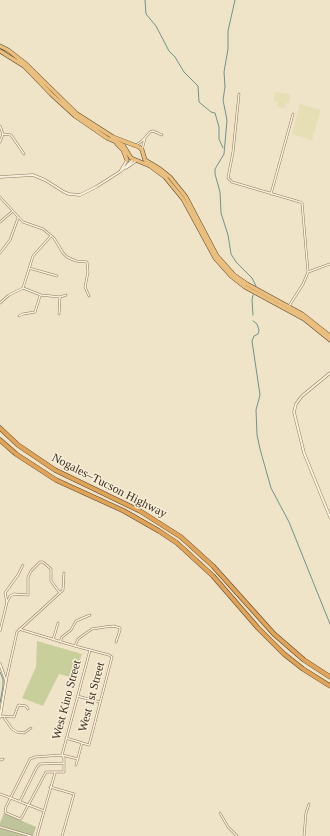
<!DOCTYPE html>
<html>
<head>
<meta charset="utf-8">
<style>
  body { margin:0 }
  canvas { display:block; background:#f0e4c8 }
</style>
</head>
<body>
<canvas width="330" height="836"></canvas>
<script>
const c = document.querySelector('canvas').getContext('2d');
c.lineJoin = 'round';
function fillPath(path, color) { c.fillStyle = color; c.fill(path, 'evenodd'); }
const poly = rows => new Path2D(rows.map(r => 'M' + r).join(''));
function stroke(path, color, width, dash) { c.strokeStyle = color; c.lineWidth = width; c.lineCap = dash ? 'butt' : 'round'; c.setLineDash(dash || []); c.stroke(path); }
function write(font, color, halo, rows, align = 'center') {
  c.font = font + ' "Times New Roman",serif'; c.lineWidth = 3; c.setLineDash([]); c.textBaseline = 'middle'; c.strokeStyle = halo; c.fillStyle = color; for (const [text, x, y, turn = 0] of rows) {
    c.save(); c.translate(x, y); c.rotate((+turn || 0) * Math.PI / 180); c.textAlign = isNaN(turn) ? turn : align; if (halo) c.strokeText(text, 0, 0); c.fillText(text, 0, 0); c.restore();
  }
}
fillPath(poly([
  [275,92,290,94,289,103,286,103,285,108,277,107,278,102,274,102],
  [300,104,321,110,312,140,292,134]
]), '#e6deb5');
fillPath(poly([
  [37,641,82,654,74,678,59,674,43,706,22,698,36,667]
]), '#c9cf9b');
fillPath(poly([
  [4,813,36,827,33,836,0,836,0,823]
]), '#bfc49a');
stroke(poly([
  [145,0,146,14,156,26,169,51,175,57,184,72,198,86,199,102,211,112,215,113,219,127,219,139,223,148],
  [235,0,228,31,228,49,224,72,225,87,223,100,227,120,224,154,215,169,215,174,220,192,221,213,228,235,231,254,236,262,252,278,256,286],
  [253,315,252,300,253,295],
  [253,321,257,324,259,330,258,334,254,336,252,341,260,395,256,410,257,435,260,449,271,488,289,522,330,624],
  [0,672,3,679,3,686,0,703]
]), '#6f938a', 1);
const minor = poly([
  [239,94,233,152,228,178,232,182,300,202,302,203,308,272,303,284,289,306],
  [0,126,3,134,0,142],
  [3,134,11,135,24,154],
  [136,145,142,141,150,132,153,131,162,135],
  [142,150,145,138],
  [271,194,293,114],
  [0,197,23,222,43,229,54,238,63,253,67,257,76,261,87,262,88,272,85,287,89,296],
  [0,222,13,211],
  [0,253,10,240,18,218],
  [29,268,57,276],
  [308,272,330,264],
  [23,288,41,295,60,297,66,295],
  [0,303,9,295,23,288,33,256,51,236],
  [59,314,60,297],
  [19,316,23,314,35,312,40,296],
  [7,602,10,596,14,594,28,595,28,577,31,571,40,562,43,562,51,569,51,581,60,593],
  [19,629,75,646,109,655,112,657,89,745,66,738],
  [0,631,7,602,5,593,18,575,23,565],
  [53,640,58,623],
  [60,642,62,637,71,630,76,621,90,615],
  [75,646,78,639,86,633,92,629,105,627,114,626,120,628,120,630,116,642],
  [6,681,17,632,63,590,64,573],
  [77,696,100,702],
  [0,716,14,717,18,706,19,705,26,706,28,709],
  [4,716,5,719,12,729,17,732,24,733,31,728],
  [62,755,64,758,64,772,46,772,22,817,20,819,6,813,5,811,6,807,30,759,35,757,62,755,78,759],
  [62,755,90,650],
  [0,760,3,759],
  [76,765,82,743],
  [50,787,74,794,62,836],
  [0,794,44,811],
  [20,801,37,767,40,764,64,763],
  [220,813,228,827,237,836],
  [0,827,31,836],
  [37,836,55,773],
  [304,836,306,813,309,804]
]);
const tertiary = poly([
  [126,168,136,161],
  [121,170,127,160],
  [0,177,33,175,45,180,64,192,69,194,80,195,96,187,121,171,134,159],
  [330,373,302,396,296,404,294,412,304,453,330,517],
  [0,664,6,681,0,717]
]);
const trunk = poly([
  [0,46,8,50,26,64,77,114,113,137,139,147,142,150,145,160,160,169,170,177,186,197,217,256,234,275,247,284,302,314,330,336],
  [0,51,24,66,51,94,75,116,107,138,123,145,131,158,150,166,165,177,183,199,215,258,231,276,245,287,304,319,330,340],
  [117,144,123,150,127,160]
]);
const motorway = poly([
  [0,428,18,445,55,470,140,511,181,537,213,566,274,634,304,660,330,677],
  [0,440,16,454,56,480,124,511,159,531,177,543,213,576,258,628,284,654,303,669,330,686]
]);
stroke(minor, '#8d765c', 2.5);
stroke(tertiary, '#8d765c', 3);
stroke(trunk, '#5b4430', 4.5);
stroke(motorway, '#5b4430', 5);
stroke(minor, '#faf1dc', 1.5);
stroke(tertiary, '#faf1dc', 2);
stroke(trunk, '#eabe7c', 3.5);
stroke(motorway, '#e0a458', 4);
write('12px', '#3d2e20', '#f7eed8', [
  ["Nogales–Tucson Highway",109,486,27],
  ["West 1st Street",92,697,-75],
  ["West Kino Street",67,700,-75]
]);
</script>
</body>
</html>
